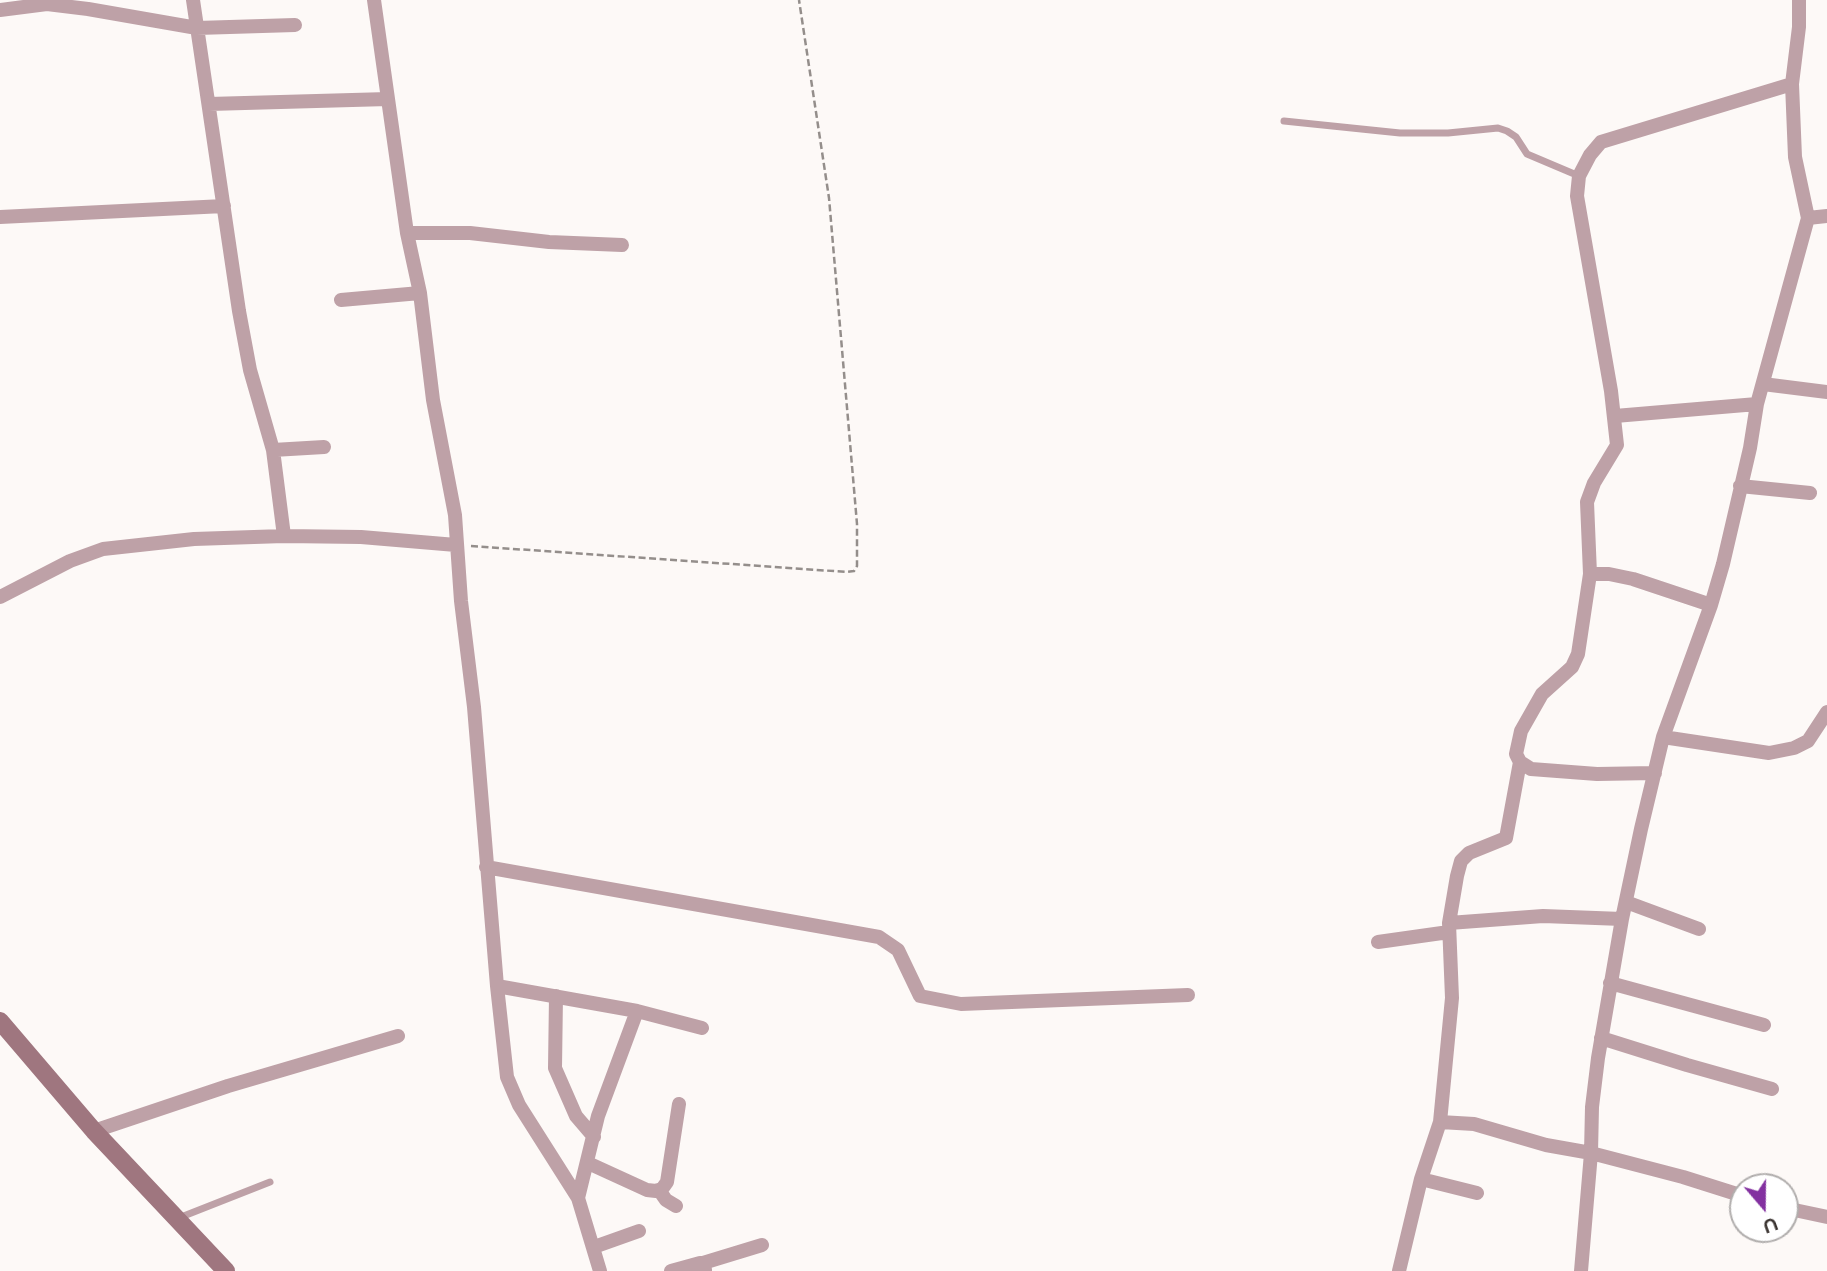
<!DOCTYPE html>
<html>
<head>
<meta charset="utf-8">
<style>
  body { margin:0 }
  #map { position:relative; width:1827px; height:1271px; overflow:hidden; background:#fdf9f7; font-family:Raleway,sans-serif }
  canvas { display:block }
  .north { position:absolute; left:1729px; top:1173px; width:70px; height:70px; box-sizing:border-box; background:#fff; border:2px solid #b0adac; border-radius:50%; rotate:160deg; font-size:19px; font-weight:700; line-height:28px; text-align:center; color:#39322f }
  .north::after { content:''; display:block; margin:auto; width:24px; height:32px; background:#8331a0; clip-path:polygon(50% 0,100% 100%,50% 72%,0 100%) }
</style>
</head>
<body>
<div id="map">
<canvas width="1827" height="1271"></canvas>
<div class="north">U</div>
</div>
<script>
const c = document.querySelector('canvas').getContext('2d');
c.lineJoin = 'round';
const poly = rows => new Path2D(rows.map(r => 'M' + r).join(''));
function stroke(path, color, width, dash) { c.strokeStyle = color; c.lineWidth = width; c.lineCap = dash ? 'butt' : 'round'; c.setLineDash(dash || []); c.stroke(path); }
stroke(poly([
  [471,546,847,572,854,571,857,566,857,524,829,198,799,0]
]), '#948e8b', 2.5, [7, 3.5]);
stroke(poly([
  [1284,121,1400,133,1448,133,1498,128,1507,131,1516,137,1527,154,1579,176],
  [176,1219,270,1182]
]), '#bea1a7', 7);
stroke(poly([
  [374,0,407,233,420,293,433,400,455,515,461,601,474,707,497,986,507,1077,519,1105,578,1198,600,1271],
  [0,10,47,4,88,9,197,28,295,25],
  [209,104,388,99],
  [0,217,224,206],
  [1808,218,1827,216],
  [407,233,470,233,549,242,622,245],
  [341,300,420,293],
  [1763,384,1827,392],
  [1615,416,1757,404],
  [273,450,324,447],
  [1740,486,1810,493],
  [284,536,361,537,456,545],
  [1590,574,1578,654,1572,667,1542,694,1521,731,1516,754,1520,762,1531,769,1597,774,1655,773],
  [0,597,70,561,103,549,194,539,284,536,273,450,250,370,239,311,193,0],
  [1711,605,1633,579,1609,574,1590,574,1587,502,1594,483,1617,445,1611,391,1577,196,1579,176,1590,155,1601,142,1792,84],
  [1663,737,1769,753,1794,748,1808,741,1827,712],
  [486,867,879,937,898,950,920,996,961,1004,1188,995],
  [1626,902,1699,929],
  [1449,923,1543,916,1622,919],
  [1378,942,1449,932],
  [1610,983,1764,1025],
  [497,986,637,1011,598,1116,578,1198],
  [556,996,555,1068,576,1116,594,1137],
  [637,1011,702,1028],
  [1601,1038,1687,1065,1772,1089],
  [1440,1122,1474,1124,1546,1145,1591,1153,1683,1177,1743,1196],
  [94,1131,228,1086,398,1036],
  [588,1163,647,1190,656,1191,662,1189,667,1182,679,1104],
  [1421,1179,1477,1193],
  [659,1190,666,1200,676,1206],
  [1785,1208,1827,1217],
  [594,1247,639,1231],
  [703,1263,762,1245],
  [671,1271,700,1263,703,1263,705,1270],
  [1399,1271,1421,1179,1440,1122,1452,998,1449,923,1457,876,1461,861,1469,853,1506,838,1520,762],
  [1581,1271,1591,1153,1592,1107,1598,1058,1622,919,1641,829,1663,737,1711,605,1723,564,1750,448,1757,404,1808,218,1795,157,1792,84,1799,27,1799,0]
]), '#bea1a7', 14);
stroke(poly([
  [0,1021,94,1131,226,1271]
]), '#9f767f', 18);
</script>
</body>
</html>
